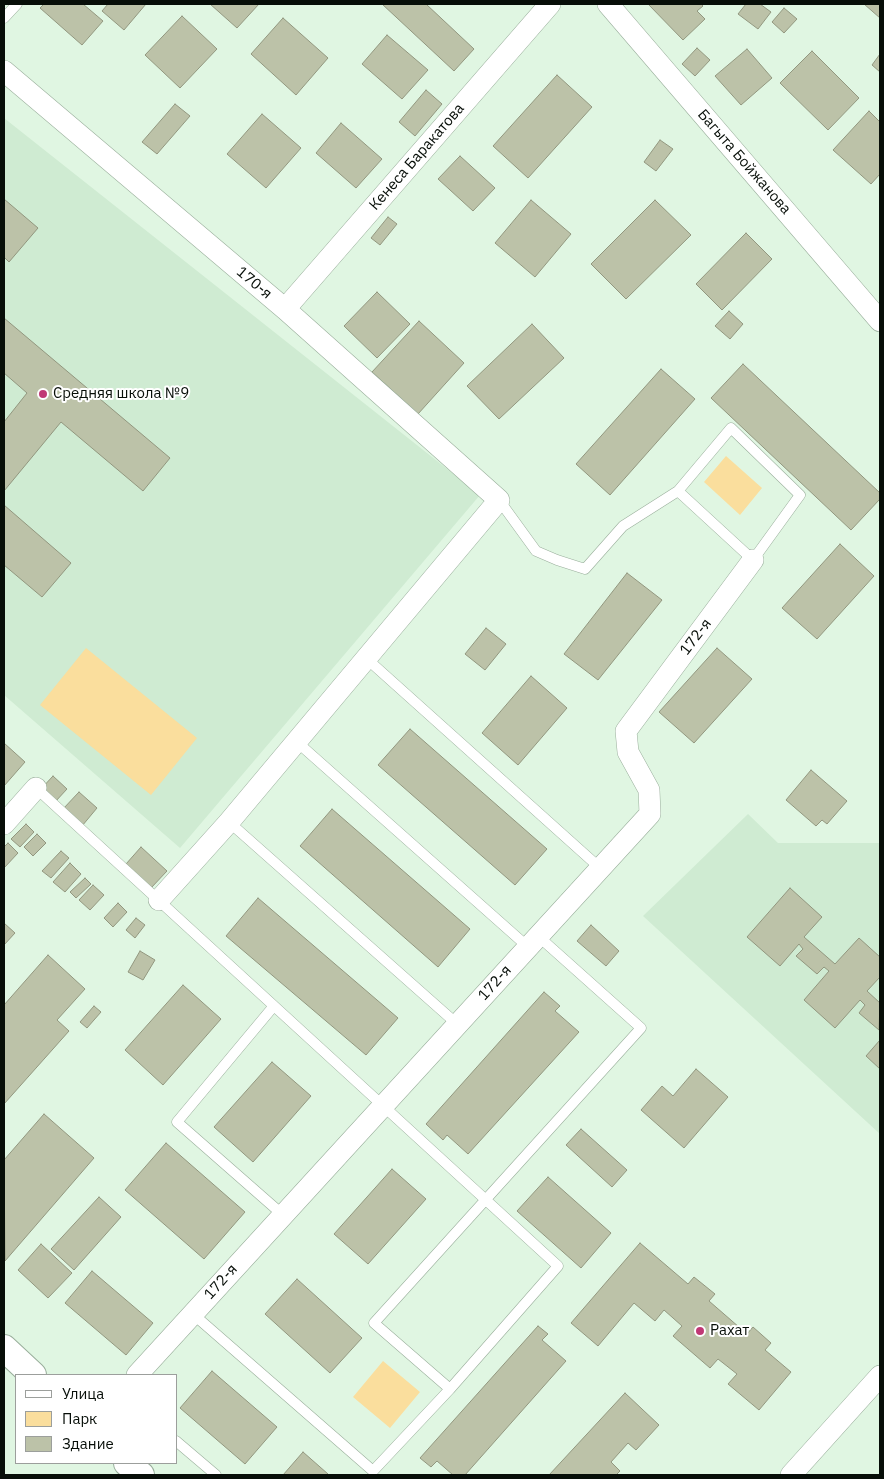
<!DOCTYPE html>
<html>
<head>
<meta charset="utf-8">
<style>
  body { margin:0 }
  #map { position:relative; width:884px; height:1479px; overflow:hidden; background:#e0f6e2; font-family:"IBM Plex Sans",sans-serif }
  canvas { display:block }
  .frame { position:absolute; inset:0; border:5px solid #070e08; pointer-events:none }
  .legend { position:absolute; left:15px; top:1374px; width:162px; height:90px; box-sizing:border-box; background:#fff; border:1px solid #9c9f9c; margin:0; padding:6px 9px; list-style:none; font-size:15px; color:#070e08 }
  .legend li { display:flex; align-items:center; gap:10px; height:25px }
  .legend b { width:25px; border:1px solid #9c9f9c }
</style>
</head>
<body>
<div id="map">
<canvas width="884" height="1479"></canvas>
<div class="frame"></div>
<ul class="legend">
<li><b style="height:6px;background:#fff"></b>Улица</li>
<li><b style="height:14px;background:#fade9d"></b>Парк</li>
<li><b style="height:14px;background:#bcc2a8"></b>Здание</li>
</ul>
</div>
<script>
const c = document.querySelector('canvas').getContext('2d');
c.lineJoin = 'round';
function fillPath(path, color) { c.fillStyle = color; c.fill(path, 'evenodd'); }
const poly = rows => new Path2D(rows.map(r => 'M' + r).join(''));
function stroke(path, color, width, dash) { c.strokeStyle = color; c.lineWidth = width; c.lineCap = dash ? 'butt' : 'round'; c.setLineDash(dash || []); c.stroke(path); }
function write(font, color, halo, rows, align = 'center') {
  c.font = font + ' "IBM Plex Sans",sans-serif'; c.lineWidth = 4; c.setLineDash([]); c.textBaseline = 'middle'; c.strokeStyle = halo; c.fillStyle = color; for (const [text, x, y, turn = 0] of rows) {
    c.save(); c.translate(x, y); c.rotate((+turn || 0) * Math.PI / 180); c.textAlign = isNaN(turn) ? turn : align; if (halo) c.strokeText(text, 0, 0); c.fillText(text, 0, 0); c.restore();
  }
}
fillPath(poly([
  [4,118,480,495,180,848,4,695],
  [748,814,778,843,880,843,880,1134,643,916]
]), '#cfebd2');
fillPath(poly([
  [726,456,762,488,740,515,704,482],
  [86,648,197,738,151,795,40,705],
  [383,1361,420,1392,390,1428,353,1397]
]), '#fade9d');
const building = poly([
  [44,4,83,4,103,21,82,45,40,8,44,4],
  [108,4,146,4,124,30,102,11,108,4],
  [210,4,259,4,237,28,210,4],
  [382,4,426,4,474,49,454,71,382,4],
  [648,4,701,4,703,6,697,11,705,19,683,40,648,4],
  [746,4,760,4,771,12,758,29,738,14,746,4],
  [864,4,880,4,880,18,864,4],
  [784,8,797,19,784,33,772,22,784,8],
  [182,16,217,49,180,88,145,55,182,16],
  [283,18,328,58,296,95,251,54,283,18],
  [387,35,428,70,402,99,362,64,387,35],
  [697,48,710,60,695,76,682,64,697,48],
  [747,49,772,78,741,105,715,76,747,49],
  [812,51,859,98,828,130,780,83,812,51],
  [880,54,880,72,872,65,880,54],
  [557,75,592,107,528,178,493,146,557,75],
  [426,90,442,104,415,136,399,122,426,90],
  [175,104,190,116,157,154,142,142,175,104],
  [869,111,880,122,880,174,871,184,833,150,869,111],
  [262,114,301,148,266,188,227,154,262,114],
  [341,123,382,159,356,188,316,153,341,123],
  [660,140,673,149,656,171,644,162,660,140],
  [460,156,495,188,473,211,438,179,460,156],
  [4,199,38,228,9,262,4,257,4,199],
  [531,200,571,234,535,277,495,243,531,200],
  [655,200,691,235,626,299,591,264,655,200],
  [388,217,397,224,380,245,371,238,388,217],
  [746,233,772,259,722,310,696,284,746,233],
  [377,292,410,324,377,358,344,326,377,292],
  [729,311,743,324,730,339,715,326,729,311],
  [4,318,170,458,143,491,61,422,4,491,4,422,27,393,4,373,4,318],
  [419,321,464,363,418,414,372,372,419,321],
  [532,324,564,358,499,419,467,386,532,324],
  [743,364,880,493,880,499,851,530,711,398,743,364],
  [661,369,695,399,610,495,576,464,661,369],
  [4,505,71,563,42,597,4,565,4,505],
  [840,544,874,576,817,639,782,608,840,544],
  [627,573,662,600,598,680,564,654,627,573],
  [486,628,506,644,485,670,465,654,486,628],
  [717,648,752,679,694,743,659,712,717,648],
  [531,676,567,708,518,765,482,733,531,676],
  [410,729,547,849,515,885,378,765,410,729],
  [4,743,25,762,4,786,4,743],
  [811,770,847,801,827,824,822,820,816,826,786,800,811,770],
  [53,776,67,789,55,802,41,789,53,776],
  [79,792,97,808,82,826,63,809,79,792],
  [332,809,470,929,438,967,300,846,332,809],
  [26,824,34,832,20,847,11,839,26,824],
  [37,834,46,843,33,856,24,847,37,834],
  [8,843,18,853,4,868,4,847,8,843],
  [141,847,167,871,151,888,126,864,141,847],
  [61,851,69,858,51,878,42,871,61,851],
  [70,863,81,874,65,892,53,882,70,863],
  [85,878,91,884,76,898,70,892,85,878],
  [93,885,104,895,90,910,79,900,93,885],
  [790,888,822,917,804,937,835,964,859,938,880,957,880,977,867,991,880,1003,879,1030,859,1013,865,1005,860,1000,835,1028,804,1000,829,971,824,967,817,974,796,956,803,949,799,944,780,966,747,937,790,888],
  [258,898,398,1018,366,1055,226,936,258,898],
  [118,903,127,912,113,927,104,918,118,903],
  [136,918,145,925,135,938,126,930,136,918],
  [4,923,15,933,4,945,4,923],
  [591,925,619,951,606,966,577,941,591,925],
  [140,951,155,960,143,980,128,972,140,951],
  [48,955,85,989,57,1020,69,1031,4,1104,4,1005,48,955],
  [183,985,221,1019,163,1085,125,1050,183,985],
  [544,992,560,1006,555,1011,579,1032,468,1154,447,1135,443,1140,426,1124,544,992],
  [94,1006,101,1012,87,1028,80,1022,94,1006],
  [880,1040,880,1069,866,1056,880,1040],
  [272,1062,311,1096,253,1162,214,1127,272,1062],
  [696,1069,728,1097,684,1148,641,1110,662,1086,673,1096,696,1069],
  [44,1114,94,1158,5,1261,4,1160,44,1114],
  [581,1129,627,1170,612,1187,566,1145,581,1129],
  [166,1143,245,1212,204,1259,125,1190,166,1143],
  [392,1169,426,1199,368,1264,334,1234,392,1169],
  [548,1177,611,1233,581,1268,517,1211,548,1177],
  [99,1197,121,1217,74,1270,51,1249,99,1197],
  [640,1243,688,1284,694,1277,715,1294,709,1301,747,1334,753,1327,771,1343,765,1350,791,1372,759,1410,728,1384,737,1374,718,1359,710,1368,673,1336,682,1326,664,1310,655,1321,634,1303,598,1346,571,1323,640,1243],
  [41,1244,72,1273,48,1298,18,1270,41,1244],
  [92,1271,153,1323,126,1355,65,1303,92,1271],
  [297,1279,362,1338,330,1373,265,1314,297,1279],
  [538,1326,548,1334,542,1340,566,1361,465,1475,453,1475,437,1461,431,1467,420,1458,538,1326],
  [212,1371,277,1427,245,1464,180,1408,212,1371],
  [625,1393,659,1425,636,1450,628,1443,611,1462,620,1471,616,1475,549,1475,625,1393],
  [303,1452,328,1474,327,1475,283,1475,303,1452]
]);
fillPath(building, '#bcc2a8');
stroke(building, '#92977f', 1);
const service = poly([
  [4,18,17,4],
  [499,500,536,551,557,560,585,569,623,526,678,491,731,428,800,495,753,560,678,491],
  [367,659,600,868],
  [297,742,528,947],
  [36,788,558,1266,450,1389,373,1471,193,1314],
  [229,822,457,1024],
  [273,1007,177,1122,283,1215],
  [450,1389,374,1323,641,1028,538,936],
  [176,1441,216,1475]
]);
const minor = poly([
  [608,4,880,321],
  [4,71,285,309,499,500,229,822,159,900],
  [285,309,550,4],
  [4,824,36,788],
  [137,1375,650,814,649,790,628,752,626,731,753,560],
  [791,1475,880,1376]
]);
const tertiary = poly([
  [4,1348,33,1375],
  [127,1463,141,1475]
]);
stroke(service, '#99ae9b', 11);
stroke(minor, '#99ae9b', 22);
stroke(tertiary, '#99ae9b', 28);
stroke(service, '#fff', 10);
stroke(minor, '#fff', 21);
stroke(tertiary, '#fff', 26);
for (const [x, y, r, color] of [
  [43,394,5,"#c03875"],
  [700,1331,5,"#c03875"]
]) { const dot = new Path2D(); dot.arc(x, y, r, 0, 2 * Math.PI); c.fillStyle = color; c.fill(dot); stroke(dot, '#fff', 2); }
write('15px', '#070e08', '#fff', [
  ["Кенеса Баракатова",417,157,-49],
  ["Багыта Бойжанова",744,162,49],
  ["170-я",254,283,40],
  ["172-я",696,637,-53],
  ["172-я",495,983,-48],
  ["172-я",221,1282,-48]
]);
write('15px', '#070e08', '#fff', [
  ["Средняя школа №9",53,394],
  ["Рахат",710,1331]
], 'left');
</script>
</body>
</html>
